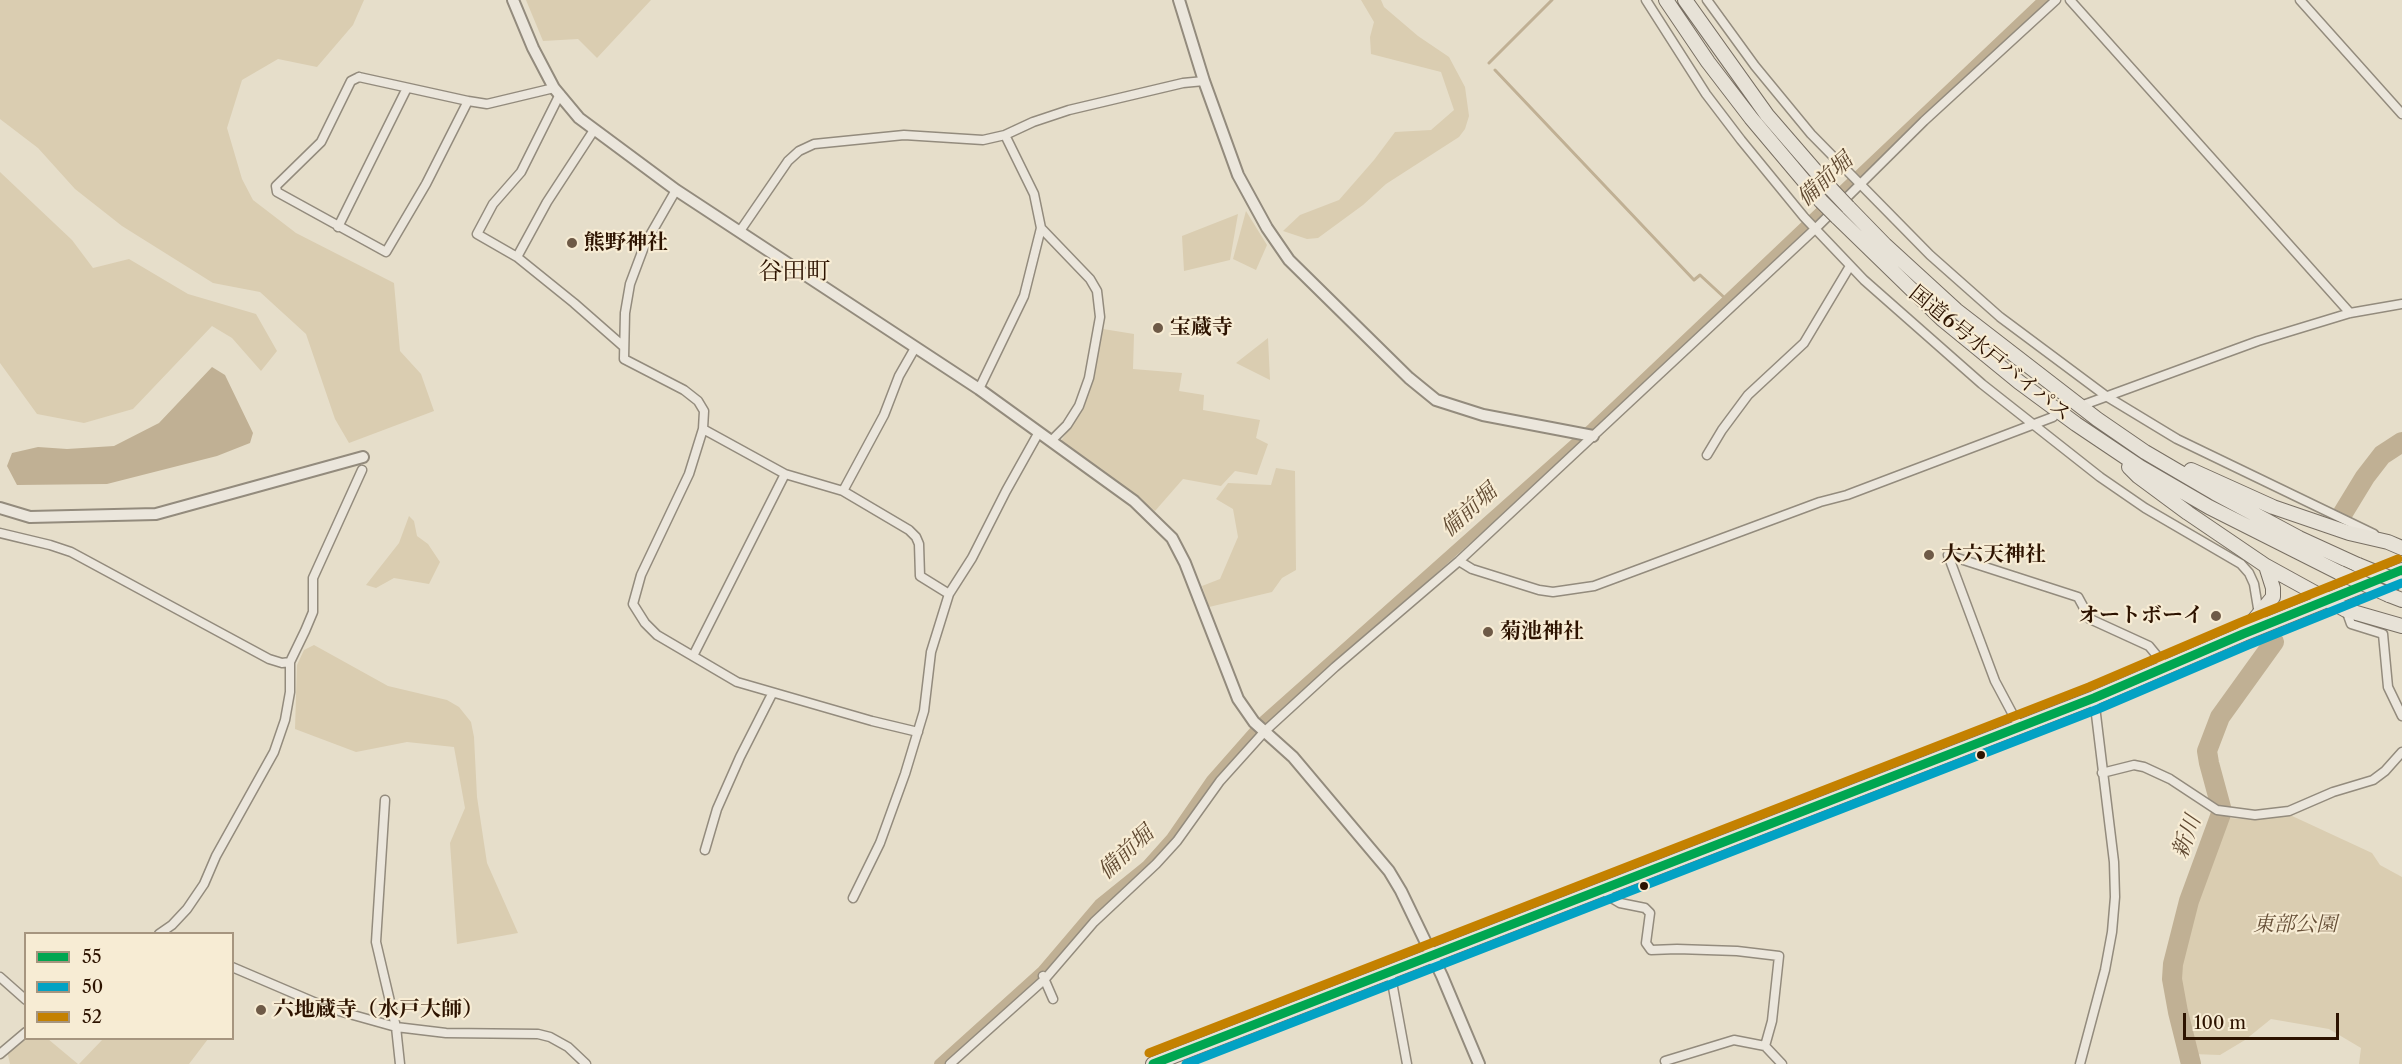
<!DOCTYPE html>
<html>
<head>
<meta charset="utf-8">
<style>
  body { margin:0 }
  #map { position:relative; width:2402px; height:1064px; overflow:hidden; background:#e6deca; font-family:"Libre Caslon Text",serif }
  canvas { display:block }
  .legend { position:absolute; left:24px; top:932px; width:210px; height:108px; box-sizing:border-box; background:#f7ecd4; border:2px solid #a6957f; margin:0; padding:8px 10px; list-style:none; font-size:18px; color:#2d1300 }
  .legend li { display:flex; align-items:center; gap:12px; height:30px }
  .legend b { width:30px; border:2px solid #a6957f }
  .scale { position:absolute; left:2183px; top:1013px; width:156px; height:27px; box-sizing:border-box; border:3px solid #2d1300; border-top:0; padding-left:8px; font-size:18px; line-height:21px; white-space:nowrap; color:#2d1300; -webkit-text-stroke:4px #f7ecd4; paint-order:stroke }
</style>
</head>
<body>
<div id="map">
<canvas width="2402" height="1064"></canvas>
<ul class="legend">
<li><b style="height:8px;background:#00a651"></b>55</li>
<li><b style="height:8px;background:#02a2c4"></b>50</li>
<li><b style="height:8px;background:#c48100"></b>52</li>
</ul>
<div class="scale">100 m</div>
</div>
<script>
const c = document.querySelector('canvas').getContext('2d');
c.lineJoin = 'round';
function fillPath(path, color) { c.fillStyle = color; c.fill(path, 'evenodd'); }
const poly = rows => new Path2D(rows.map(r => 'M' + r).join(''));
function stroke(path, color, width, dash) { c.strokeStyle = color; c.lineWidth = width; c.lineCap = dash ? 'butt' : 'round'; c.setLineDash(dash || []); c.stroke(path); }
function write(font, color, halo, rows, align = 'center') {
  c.font = font + ' "Libre Caslon Text","Noto Serif JP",serif'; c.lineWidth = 4.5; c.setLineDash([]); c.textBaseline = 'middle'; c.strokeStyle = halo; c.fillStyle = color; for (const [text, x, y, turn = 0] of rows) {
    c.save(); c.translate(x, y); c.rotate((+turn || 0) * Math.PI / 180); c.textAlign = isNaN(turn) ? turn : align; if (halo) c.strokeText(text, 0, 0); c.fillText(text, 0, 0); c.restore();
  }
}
fillPath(poly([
  [0,0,364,0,353,25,317,67,278,59,242,80,227,128,242,179,253,200,296,233,394,283,400,351,421,374,434,411,349,443,335,419,306,334,260,292,213,283,122,226,75,189,38,148,0,119],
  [526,0,651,0,597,58,578,39,543,41],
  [1361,0,1381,0,1384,7,1418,36,1449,57,1465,87,1469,116,1465,129,1459,137,1386,184,1363,205,1318,238,1307,239,1283,231,1300,215,1339,200,1374,160,1395,132,1431,130,1454,110,1441,72,1371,54,1370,37,1374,22],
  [0,172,72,240,93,268,129,259,188,294,256,314,277,351,261,371,232,338,212,326,133,409,84,423,37,414,0,363],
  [1246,211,1267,245,1256,270,1233,259],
  [1238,214,1230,260,1184,271,1182,236],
  [1103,329,1134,334,1133,369,1182,373,1179,391,1204,395,1203,410,1260,420,1256,438,1268,444,1257,475,1235,471,1221,486,1183,479,1155,511,1061,441,1084,407],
  [1268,338,1270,380,1236,363],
  [1276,468,1295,471,1296,570,1282,578,1272,592,1209,607,1202,586,1220,579,1238,537,1233,509,1216,499,1228,483,1271,485],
  [409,516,414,521,417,536,428,544,440,562,429,584,394,578,376,588,366,585,399,543],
  [314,645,388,686,447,700,459,707,471,722,474,737,477,797,487,863,518,933,457,944,450,843,465,808,454,747,407,742,356,752,295,729,297,665,304,650],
  [2290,815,2372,853,2380,865,2402,877,2402,1064,2359,1064,2361,1048,2329,1029,2271,1019,2245,1040,2220,1055,2193,1054,2180,991,2178,964,2202,888,2229,818,2256,820],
  [25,1037,48,1039,78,1064,10,1064,7,1051],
  [103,1039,103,1038,208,1039,189,1064,79,1064]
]), '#dacdb1');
fillPath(poly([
  [212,367,225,375,253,433,250,443,217,456,107,484,17,485,7,466,12,453,38,447,67,449,114,446,159,423]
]), '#c0b094');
stroke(poly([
  [1489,63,1552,0],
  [1495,70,1694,280,1700,275,1727,300]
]), '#c0b094', 3);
stroke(poly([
  [939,1064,1042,971,1099,904,1146,866,1171,838,1211,780,1263,721,1592,428,2043,0]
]), '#c0b094', 10);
stroke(poly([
  [2343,513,2365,477,2382,455,2402,442],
  [2191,1064,2178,1012,2172,979,2173,964,2189,901,2222,811,2209,763,2207,751,2220,717,2274,642]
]), '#c0b094', 20);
const minor = poly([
  [1646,0,1706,94,1741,140,1804,217,1864,280,1982,384,2100,477,2145,508,2241,564,2249,573,2254,584,2259,614],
  [1707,0,1755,66,1811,134,1930,255,2000,317,2106,396,2177,439,2374,534],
  [2070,0,2350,313],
  [2300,0,2402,114],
  [359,77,468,101,426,184,386,252,277,192,276,186,321,142,351,81,359,77],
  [468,101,487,104,554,88],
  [594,130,547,202,517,257,574,303,623,346],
  [676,190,645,244,630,284,625,313,624,359,684,390,698,401,704,411,703,429,689,474,641,575,633,604,645,623,657,635,737,682,872,721,918,732],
  [338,227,407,88],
  [1041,228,1090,279,1097,291,1100,317,1089,378,1079,406,1067,425,1051,441],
  [740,231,788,161,799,151,814,144,904,135,983,140,1005,135,1033,122,1069,110,1183,83,1204,81],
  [517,257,477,234,493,204,521,172,560,94],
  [979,389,1024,296,1041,228,1034,194,1005,135],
  [2086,404,2258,341,2350,313,2402,304],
  [703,429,785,474,843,491,909,530,916,537,919,544,920,576,949,594],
  [1707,455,1722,430,1748,395,1804,343,1850,266],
  [843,491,884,415,899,376,915,348],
  [0,533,50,545,71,552,269,659,282,663,290,662],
  [1948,555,2078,597,2090,619,2149,646,2167,668],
  [1948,555,1995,681,2019,726],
  [1459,561,1472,569,1539,590,1553,592,1594,586,1820,502,1847,495,2053,417],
  [2346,610,2351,624,2383,634,2388,687,2402,716],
  [693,656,785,474],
  [2102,773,2134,765,2144,767,2170,779,2217,810,2255,815,2289,811,2333,792,2373,780,2385,771,2402,752],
  [385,800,376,942,396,1027,400,1064],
  [705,850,717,809,740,757,772,694],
  [1603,888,1610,897,1620,903,1645,908,1650,913,1646,943,1651,950,1677,949,1737,951,1779,956,1772,1021,1765,1046],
  [853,898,880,843,905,774,924,711,931,652,949,594,972,558,1006,491,1039,432],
  [159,934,172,925,187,909,204,884,216,856,274,752,285,720,290,692,290,662,305,631,313,612,313,578,362,470],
  [232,967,328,1008,396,1027,446,1033,538,1034,550,1037,568,1047,586,1064],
  [1390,971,1407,1064],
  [1043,976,1053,999],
  [0,977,26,1000],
  [0,1054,26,1032],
  [1665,1061,1734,1040,1765,1046,1782,1064],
  [950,1064,1045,979,1094,922,1156,864,1177,841,1220,781,1265,731,1335,667,1459,561,1593,436,1815,229,1924,121,2056,0],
  [2080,1064,2105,970,2112,932,2115,897,2114,862,2094,698]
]);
const tertiary = poly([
  [513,0,533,48,544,69,554,88,579,118,676,190,979,389,1134,501,1172,538,1185,563,1238,699,1254,722,1293,757,1389,871,1401,891,1442,976,1479,1064],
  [1179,0,1204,81,1238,175,1267,228,1289,260,1409,378,1436,400,1483,415,1593,436],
  [0,508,30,517,156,514,363,457]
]);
const trunk = poly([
  [1666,0,1708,62,1751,118,1821,201],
  [1685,0,1767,115,1832,190],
  [1848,207,1885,245,1956,310,2097,419,2145,452,2215,493,2299,538,2358,565],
  [1837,217,1942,319,2019,382,2076,424,2140,467,2209,507,2340,573],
  [2129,467,2138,476,2188,513,2266,566,2346,610,2402,626],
  [2191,470,2273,507,2349,533,2388,542,2402,548],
  [2389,595,2402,600],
  [2244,632,2273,597,2273,588,2266,566],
  [1153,1064,2094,698,2243,634,2402,570]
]);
stroke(minor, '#938b7d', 11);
stroke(tertiary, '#938b7d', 14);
stroke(trunk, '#786f63', 16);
stroke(minor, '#ebe6dc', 8);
stroke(tertiary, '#ebe6dc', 10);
stroke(trunk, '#e7e2d7', 14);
const trunkBridge = poly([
  [1832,190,1848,207],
  [1821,201,1837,217],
  [2358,565,2402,583],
  [2340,573,2389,595]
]);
stroke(trunkBridge, '#786f63', 16, []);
stroke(trunkBridge, '#e7e2d7', 14);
stroke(poly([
  [1153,1064,2094,698,2243,634,2402,570]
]), '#00a651', 9);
stroke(poly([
  [1186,1064,2098,709,2248,645,2402,583]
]), '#02a2c4', 9);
stroke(poly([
  [1149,1053,2089,687,2239,623,2398,559]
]), '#c48100', 9);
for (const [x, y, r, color] of [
  [572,243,6,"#6e5a47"],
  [1158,328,6,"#6e5a47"],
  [1929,555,6,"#6e5a47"],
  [2216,616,6,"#6e5a47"],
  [1488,632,6,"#6e5a47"],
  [1981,755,5,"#2d1300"],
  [1644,886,5,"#2d1300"],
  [261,1010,6,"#6e5a47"]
]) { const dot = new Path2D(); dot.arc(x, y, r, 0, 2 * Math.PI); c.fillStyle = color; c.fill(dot); stroke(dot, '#f7ecd4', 2); }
write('bold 21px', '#2d1300', '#f7ecd4', [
  ["熊野神社",584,243],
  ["宝蔵寺",1170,328],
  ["大六天神社",1941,555],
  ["オートボーイ",2204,616,"right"],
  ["菊池神社",1500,632],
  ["六地蔵寺（水戸大師）",273,1010]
], 'left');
write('21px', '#2d1300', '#f7ecd4', [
  ["国道6号水戸バイパス",1990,354,39]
]);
write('italic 21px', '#664f37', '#f7ecd4', [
  ["東部公園",2295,925]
]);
write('italic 22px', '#614a32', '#f7ecd4', [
  ["備前堀",1825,180,-43],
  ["備前堀",1469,511,-42],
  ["新川",2187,837,-70],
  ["備前堀",1126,853,-43]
]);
write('24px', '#2d1300', '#f7ecd4', [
  ["谷田町",794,272]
]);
</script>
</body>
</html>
